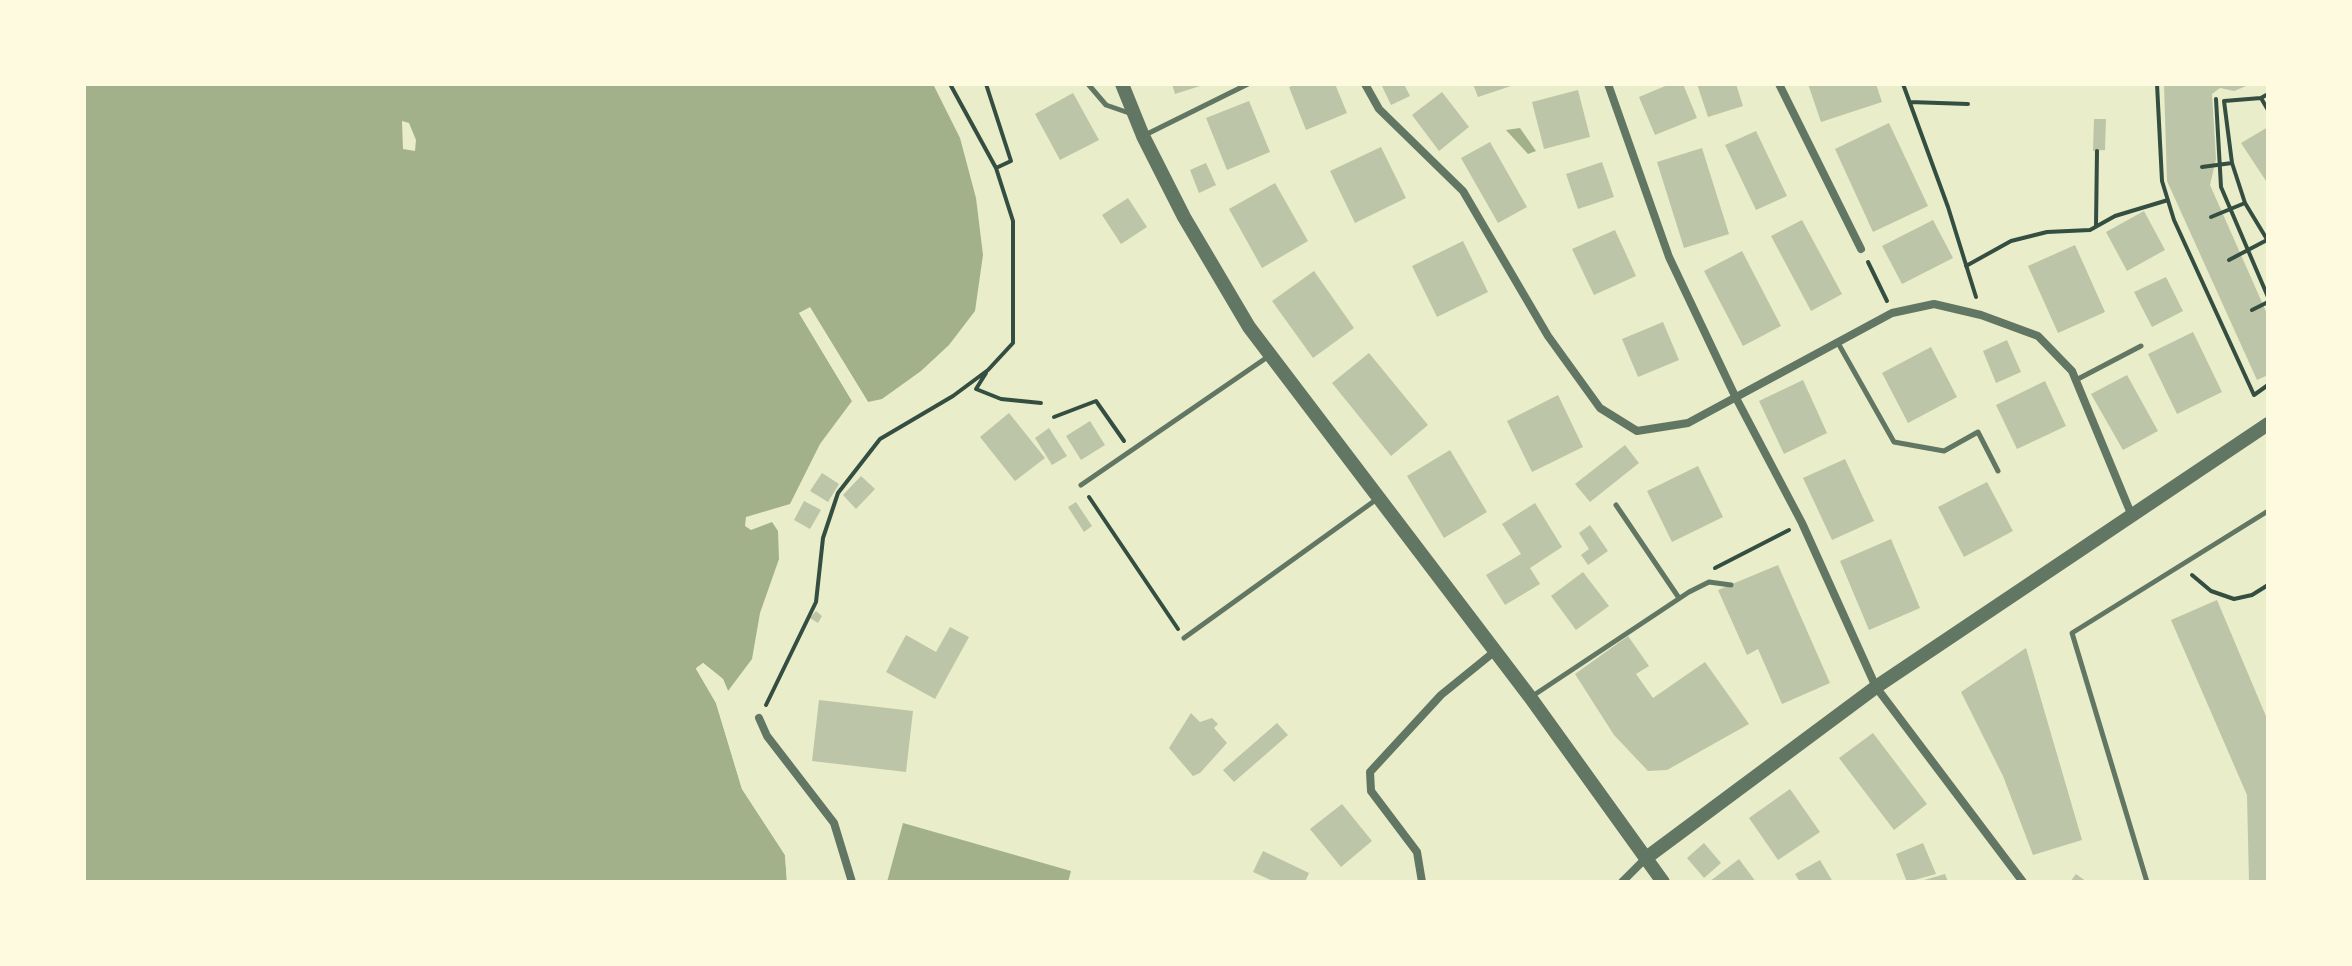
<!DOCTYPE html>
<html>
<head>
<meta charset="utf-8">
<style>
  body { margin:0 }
  #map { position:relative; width:2352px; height:966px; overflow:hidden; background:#e9edc9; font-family:"Zilla Slab",serif }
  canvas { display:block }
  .frame { position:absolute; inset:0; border:86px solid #fefae0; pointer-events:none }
</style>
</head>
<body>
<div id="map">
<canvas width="2352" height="966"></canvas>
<div class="frame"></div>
</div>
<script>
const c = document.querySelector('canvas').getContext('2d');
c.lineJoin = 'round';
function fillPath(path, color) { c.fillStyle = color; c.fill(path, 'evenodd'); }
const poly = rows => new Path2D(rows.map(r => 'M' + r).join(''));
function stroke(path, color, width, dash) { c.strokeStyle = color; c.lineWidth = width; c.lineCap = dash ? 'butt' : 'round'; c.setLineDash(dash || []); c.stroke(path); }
fillPath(poly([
  [84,84,933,84,960,138,976,198,983,255,975,311,949,345,921,371,882,399,868,402,810,308,799,313,852,401,820,444,790,504,746,517,745,526,751,530,772,522,778,531,779,559,760,613,752,659,728,691,723,679,703,663,696,669,716,703,742,789,785,855,787,882,84,882],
  [402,121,409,123,416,140,415,151,403,149],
  [1520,128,1536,151,1528,154,1506,130],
  [903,823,1071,871,1068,882,887,882]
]), '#a3b18a');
fillPath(poly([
  [810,307,868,402,863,402,808,313,805,315,856,401,852,401,799,313],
  [703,663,723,679,728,691,729,695,709,671,701,669,719,701,746,787,789,853,791,882,787,882,785,855,742,789,716,703,696,668]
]), '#e9edc9');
fillPath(poly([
  [1172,84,1203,84,1203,85,1175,94],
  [1297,84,1335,84,1347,113,1306,130,1289,87],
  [1381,84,1404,84,1410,96,1391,105],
  [1473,84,1514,84,1514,85,1478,97],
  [1670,84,1683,84,1697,118,1655,135,1639,97],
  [1697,84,1736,84,1743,106,1708,117],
  [1808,84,1876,84,1882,102,1821,122],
  [2164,84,2251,84,2234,91,2220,88,2212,94,2216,159,2210,185,2268,316,2268,375,2257,380,2167,181],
  [1578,90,1590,137,1544,149,1532,102],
  [1442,92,1469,127,1439,151,1412,115],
  [1073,93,1099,140,1060,160,1035,114],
  [1249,101,1270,152,1227,170,1206,118],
  [2094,119,2106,119,2105,150,2093,151],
  [1889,123,1928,206,1873,232,1835,149],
  [2268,127,2268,184,2241,143],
  [1756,131,1787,196,1756,210,1725,145],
  [1490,142,1527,207,1498,223,1461,158],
  [1381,147,1406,198,1355,223,1330,171],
  [1702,148,1729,234,1684,248,1657,162],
  [1602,162,1614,197,1578,209,1566,174],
  [1206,163,1216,185,1199,193,1190,170],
  [1275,183,1308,241,1262,268,1229,209],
  [1128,198,1147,227,1121,244,1102,215],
  [2144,211,2165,250,2127,271,2106,232],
  [1802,220,1842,294,1811,311,1771,236],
  [1933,220,1953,258,1902,284,1882,246],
  [1615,230,1636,276,1594,295,1572,249],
  [1463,241,1488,292,1437,317,1412,266],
  [2075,245,2105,312,2058,333,2028,266],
  [1742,251,1781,326,1743,346,1704,271],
  [1314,271,1354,328,1313,358,1272,301],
  [2166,277,2183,311,2152,327,2134,292],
  [1663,322,1679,360,1638,377,1622,339],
  [2193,332,2222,392,2177,414,2148,354],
  [2007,340,2021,372,1996,383,1983,351],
  [1931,347,1957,397,1908,423,1882,373],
  [1369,353,1428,425,1391,456,1332,383],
  [2127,375,2158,431,2123,450,2091,394],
  [1803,380,1827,433,1784,454,1759,401],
  [2045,381,2066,426,2017,449,1996,405],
  [1558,395,1583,447,1532,472,1507,421],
  [1009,413,1045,458,1015,481,980,437],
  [1090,421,1105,445,1081,460,1066,436],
  [1049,428,1067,456,1052,465,1035,438],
  [1625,445,1639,463,1590,502,1575,484],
  [1450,450,1487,512,1444,538,1407,476],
  [1845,459,1874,521,1832,540,1803,478],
  [1698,466,1723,517,1672,542,1647,491],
  [822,473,839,484,828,502,810,491],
  [861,476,875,489,856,509,843,495],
  [1987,482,2013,531,1964,557,1938,507],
  [804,501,821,510,810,529,794,520],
  [1076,502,1092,526,1084,532,1068,507],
  [1535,503,1562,547,1530,568,1540,584,1505,605,1486,575,1521,554,1502,524],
  [1590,525,1608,551,1588,565,1581,555,1589,549,1579,533],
  [1891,539,1920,608,1869,630,1840,561],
  [1778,565,1830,683,1782,704,1758,649,1747,655,1718,590],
  [1583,572,1609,606,1576,630,1551,596],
  [2217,600,2268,721,2268,882,2249,882,2247,795,2171,620],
  [816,611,822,616,818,623,810,618],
  [950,627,969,637,935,699,886,672,906,635,936,652],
  [1628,636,1649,666,1636,674,1653,698,1705,662,1749,724,1667,770,1648,771,1614,735,1575,674],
  [2026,648,2082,840,2033,855,2003,776,1961,692],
  [819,700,913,711,906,772,812,761],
  [1191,713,1200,722,1212,718,1218,724,1214,728,1227,743,1200,773,1193,776,1169,748],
  [1277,723,1288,735,1234,782,1223,770],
  [1873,733,1927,804,1894,830,1839,758],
  [1790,789,1820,832,1778,860,1749,818],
  [1342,804,1372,841,1341,867,1310,829],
  [1704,843,1721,863,1704,878,1687,858],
  [1923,843,1936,874,1907,882,1896,854],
  [1263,851,1309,873,1305,882,1275,882,1253,872],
  [1739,859,1756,882,1709,882],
  [1820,860,1833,882,1800,882,1795,874],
  [1945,874,1948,882,1921,882,1921,881],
  [2076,874,2087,882,2070,882]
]), '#bcc5a7');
stroke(poly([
  [986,84,1011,161,996,168],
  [1903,84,1948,207,1976,297],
  [2157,84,2162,181,2174,220,2254,395,2268,385],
  [2268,94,2261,98,2268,110],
  [2261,98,2224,101,2232,163,2245,203,2268,241],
  [2216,99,2221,187,2268,297],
  [1910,102,1968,104],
  [2202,167,2232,163],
  [2211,217,2245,203],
  [2096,226,2097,151],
  [2229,260,2267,240],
  [1868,262,1887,301],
  [1966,266,2011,241,2047,232,2090,230,2115,216,2168,200],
  [2252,310,2268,302],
  [986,373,976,389,1001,399,1041,403],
  [1054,417,1096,401,1124,441],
  [1089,497,1178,629],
  [1715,568,1789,530],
  [2192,575,2211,591,2234,599,2252,595,2268,585],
  [766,705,816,602,823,538,838,493,880,439,953,396,988,370,1013,343,1013,221,996,168,950,84]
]), '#344e41', 4);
stroke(poly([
  [1088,84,1106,105,1132,114],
  [1145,135,1248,84],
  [1838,343,1894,442,1944,451,1978,432,1998,471],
  [2076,380,2141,346],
  [1081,485,1269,356],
  [1616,505,1679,598],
  [1184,638,1377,499],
  [1531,697,1689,592,1709,582,1731,585],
  [2147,882,2072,633,2268,511]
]), '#617663', 5);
stroke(poly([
  [1365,84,1379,109,1463,191,1548,336,1600,408,1637,431,1688,423,1892,313,1934,304,1981,315,2038,336,2072,371,2132,516],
  [1608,84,1669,257,1735,396,1802,523,1876,687,2023,882],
  [1779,84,1861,249],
  [759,718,767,736,834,823,852,882],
  [1422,882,1417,852,1371,791,1370,772,1441,695,1494,652],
  [1622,882,1646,858]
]), '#617663', 8);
stroke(poly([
  [1122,84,1143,136,1184,217,1249,327,1530,697,1663,882],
  [1646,858,1876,687,2268,424]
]), '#617663', 14);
</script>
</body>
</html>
